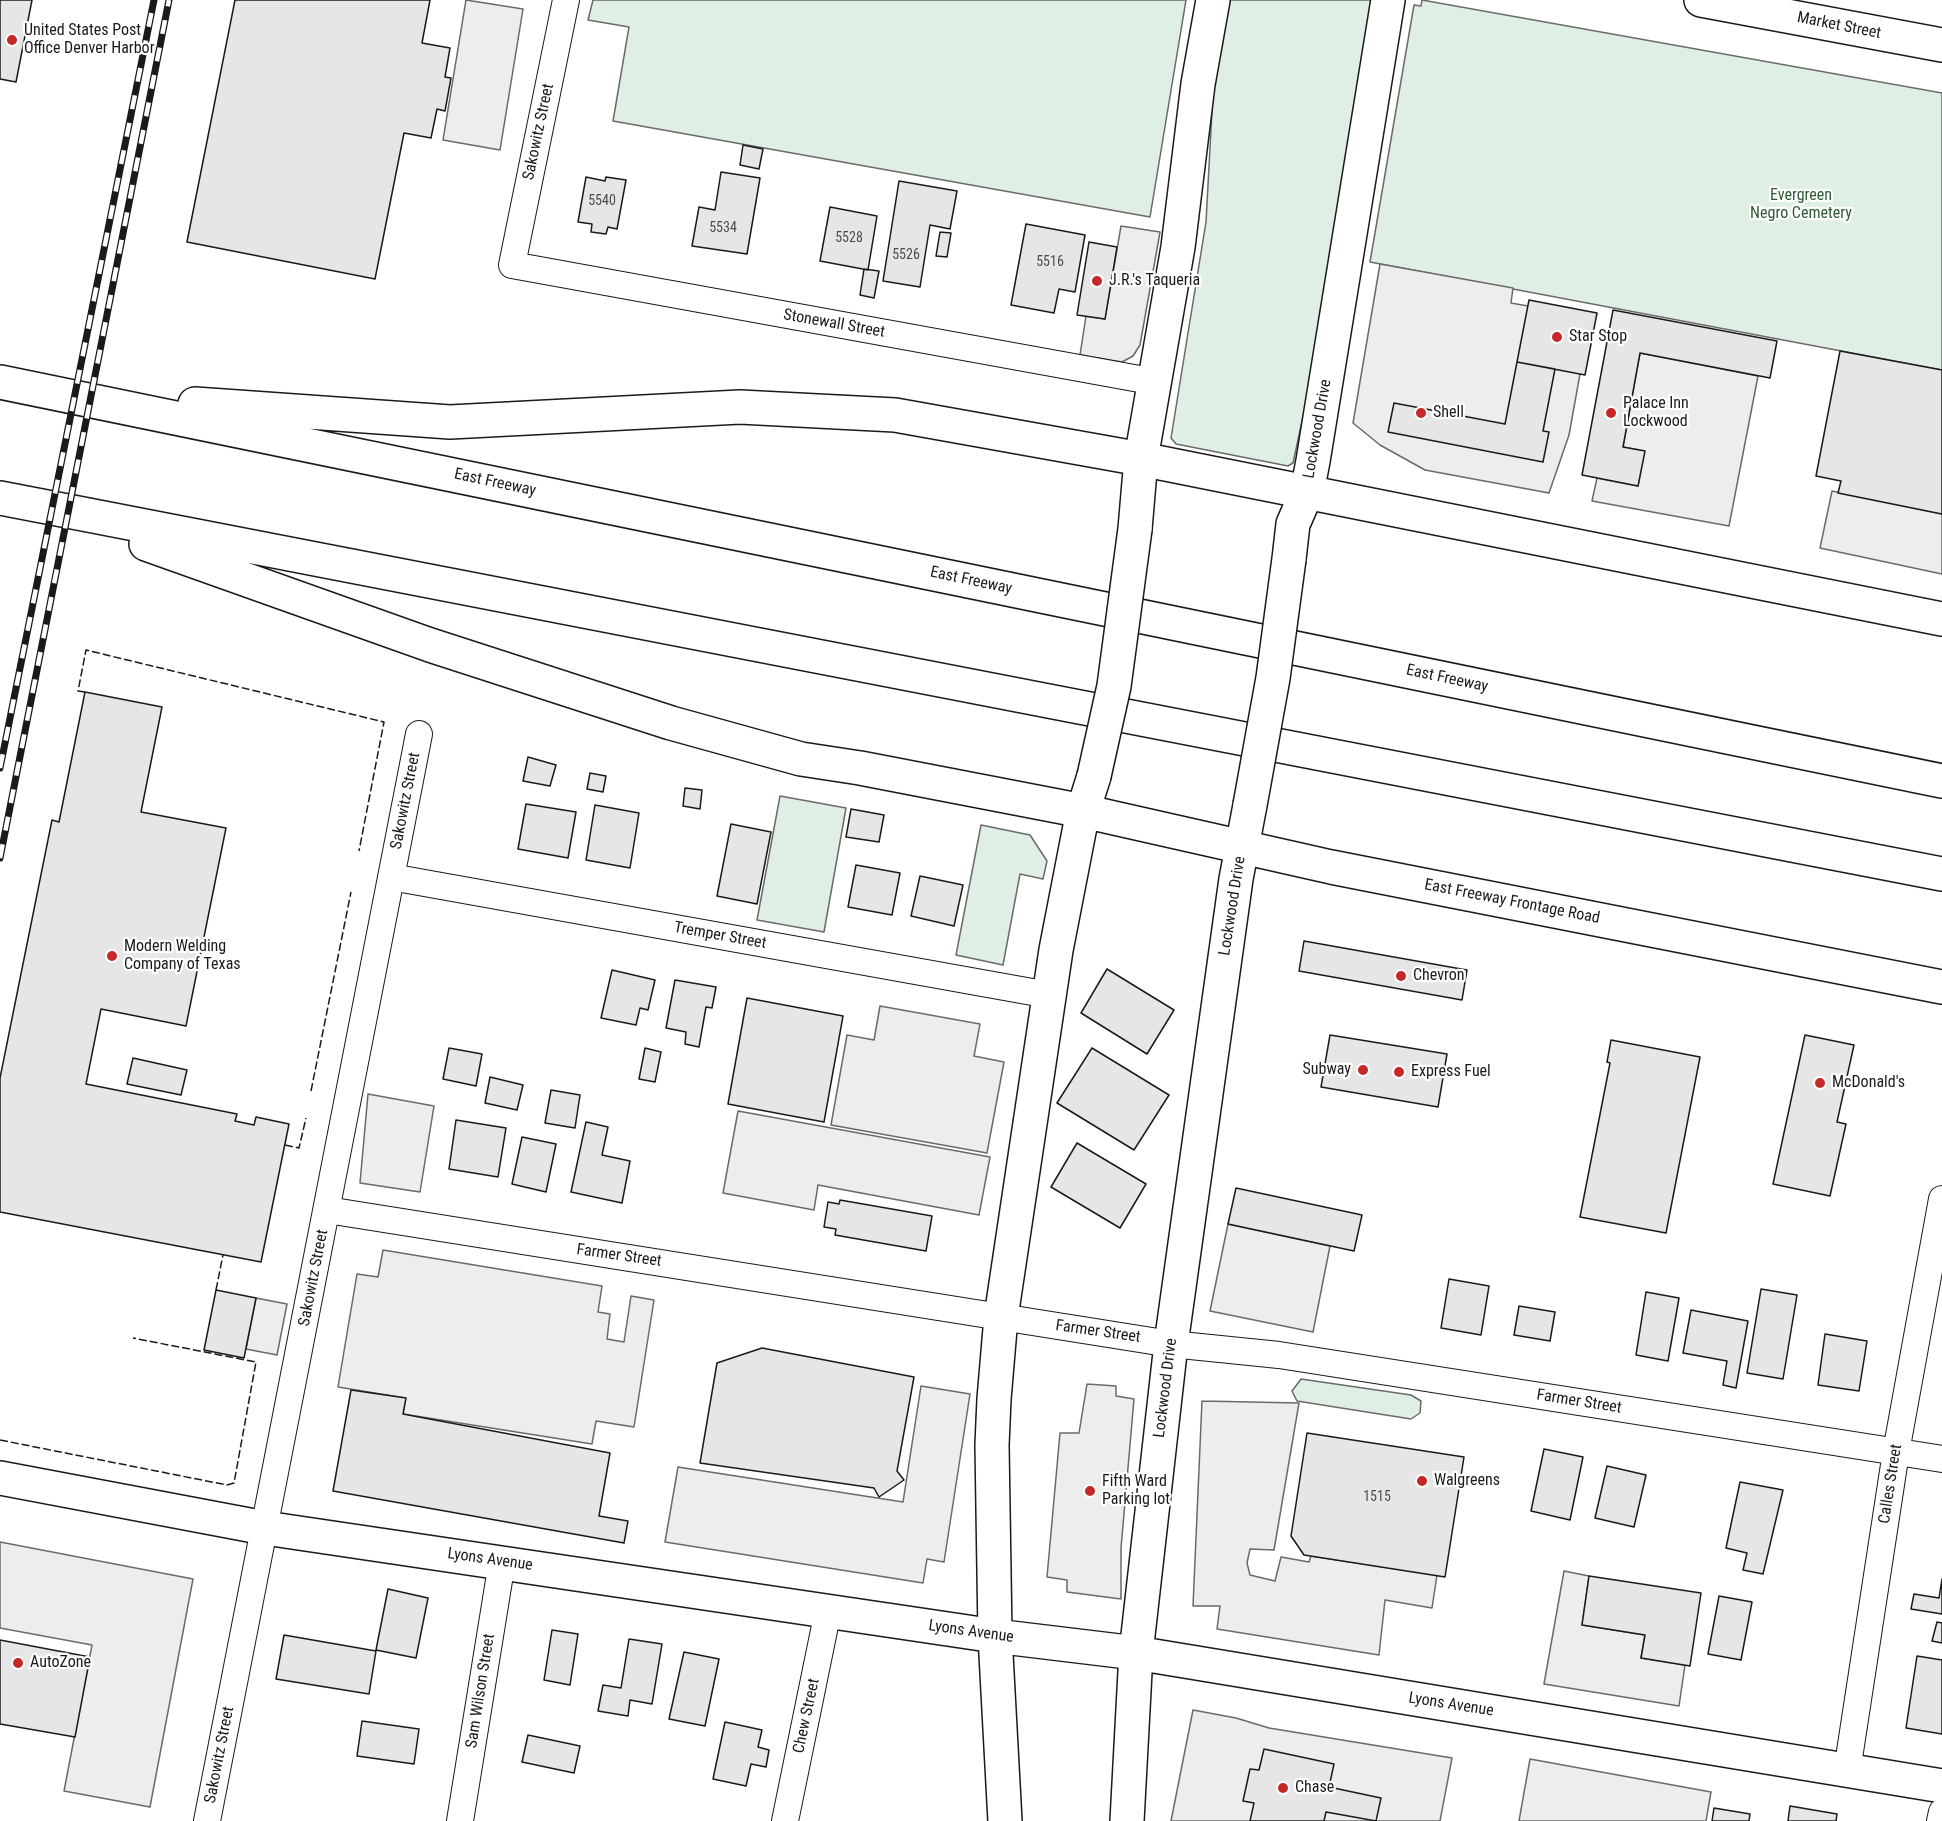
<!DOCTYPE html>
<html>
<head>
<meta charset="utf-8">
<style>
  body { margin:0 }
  canvas { display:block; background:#fff }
</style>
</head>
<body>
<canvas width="1942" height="1821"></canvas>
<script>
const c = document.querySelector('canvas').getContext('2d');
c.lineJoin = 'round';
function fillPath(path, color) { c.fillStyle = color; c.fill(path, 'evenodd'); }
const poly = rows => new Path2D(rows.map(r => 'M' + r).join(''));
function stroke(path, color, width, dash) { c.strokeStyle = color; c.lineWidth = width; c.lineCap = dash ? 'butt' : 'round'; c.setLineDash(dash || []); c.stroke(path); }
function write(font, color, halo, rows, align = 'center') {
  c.font = font + ' "Roboto Condensed",sans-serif'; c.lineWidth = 4.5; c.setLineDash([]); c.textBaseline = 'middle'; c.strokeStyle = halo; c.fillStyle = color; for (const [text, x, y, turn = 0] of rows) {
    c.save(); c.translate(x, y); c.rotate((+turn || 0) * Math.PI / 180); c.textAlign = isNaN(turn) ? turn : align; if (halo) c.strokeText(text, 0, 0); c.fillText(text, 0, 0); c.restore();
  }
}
const green = poly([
  [593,0,1186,0,1150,217,613,121,629,27,588,20,593,0],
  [1230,0,1373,0,1309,389,1293,463,1288,466,1176,444,1171,438,1206,222,1213,93,1230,0],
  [1422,0,1942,93,1942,370,1370,262,1414,5,1421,6,1422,0],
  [780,796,846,808,824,932,757,920,780,796],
  [981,825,1030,835,1047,861,1043,879,1020,874,1003,965,956,955,981,825],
  [1301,1379,1411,1395,1421,1401,1420,1413,1411,1419,1297,1401,1292,1391,1301,1379]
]);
fillPath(green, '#e0efe3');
stroke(green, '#6a6a6a', 1.5);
const parking = poly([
  [466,0,523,9,500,150,443,140,466,0],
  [1121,226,1160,232,1140,345,1133,356,1122,362,1080,355,1086,316,1105,319,1121,226],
  [1380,264,1513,288,1511,303,1528,306,1580,374,1569,435,1549,493,1425,470,1380,445,1353,423,1380,264],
  [1640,353,1758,376,1729,526,1592,501,1597,478,1638,486,1644,451,1623,447,1640,353],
  [1832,491,1942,514,1942,574,1820,548,1832,491],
  [880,1006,980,1024,974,1056,1004,1062,987,1153,831,1125,847,1035,874,1040,880,1006],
  [368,1094,434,1106,420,1192,360,1183,368,1094],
  [738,1111,990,1157,979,1215,818,1185,814,1210,723,1193,738,1111],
  [1228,1224,1330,1246,1313,1332,1210,1311,1228,1224],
  [383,1250,602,1286,598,1312,610,1314,607,1339,624,1342,631,1296,654,1300,634,1427,596,1421,592,1444,403,1414,405,1398,338,1387,357,1274,378,1277,383,1250],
  [256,1298,287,1304,277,1355,246,1349,256,1298],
  [1087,1384,1116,1386,1116,1396,1134,1399,1121,1548,1121,1599,1067,1592,1067,1580,1047,1577,1060,1433,1079,1433,1087,1384],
  [921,1386,970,1394,944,1562,927,1559,923,1583,665,1542,678,1467,903,1502,921,1386],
  [1202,1401,1299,1403,1274,1550,1250,1549,1247,1563,1250,1575,1275,1581,1281,1557,1309,1562,1311,1556,1437,1575,1432,1608,1385,1600,1379,1655,1217,1629,1220,1606,1193,1606,1202,1401],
  [0,1542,193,1579,150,1807,64,1791,92,1645,0,1628,0,1542],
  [1564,1571,1589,1576,1582,1625,1645,1635,1641,1658,1685,1665,1679,1706,1544,1684,1564,1571],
  [1193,1710,1236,1718,1269,1728,1452,1758,1440,1821,1171,1821,1193,1710],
  [1530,1759,1711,1792,1706,1821,1519,1821,1530,1759]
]);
fillPath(parking, '#ededed');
stroke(parking, '#6a6a6a', 1.5);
const building = poly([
  [0,0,32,0,16,82,0,79,0,0],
  [235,0,430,0,422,43,450,48,445,77,451,78,445,111,437,109,431,138,404,133,375,279,187,242,235,0],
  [743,145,763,149,759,169,740,165,743,145],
  [721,172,760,178,747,254,692,246,699,207,715,210,721,172],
  [586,177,605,181,606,177,626,180,617,229,608,227,606,234,591,232,592,224,578,222,586,177],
  [899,181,957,191,950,229,930,225,920,287,883,281,899,181],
  [830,207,877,216,868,270,820,261,830,207],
  [1026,224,1085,235,1075,292,1059,289,1054,313,1011,305,1026,224],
  [940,232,951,233,947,257,936,256,940,232],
  [1089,242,1117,247,1105,319,1077,315,1089,242],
  [864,269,879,271,874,298,860,295,864,269],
  [1529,300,1597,313,1585,375,1517,362,1529,300],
  [1613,310,1777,341,1770,378,1640,353,1623,447,1645,451,1638,486,1582,475,1613,310],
  [1840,351,1942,370,1942,514,1838,493,1841,481,1816,476,1840,351],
  [1517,362,1555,369,1543,431,1549,432,1543,462,1388,432,1394,403,1505,424,1517,362],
  [85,692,162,707,141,812,226,828,186,1026,101,1009,86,1084,237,1114,235,1121,254,1125,256,1117,289,1124,261,1262,0,1212,0,1078,52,820,59,822,85,692],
  [528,757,556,765,550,786,523,781,528,757],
  [590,773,606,776,603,792,587,789,590,773],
  [685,788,702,790,700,809,683,806,685,788],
  [526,804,576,812,568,858,518,849,526,804],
  [595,805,639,813,630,868,586,860,595,805],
  [851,809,884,815,879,842,846,837,851,809],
  [731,824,771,832,757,904,717,896,731,824],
  [856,865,900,873,892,915,848,907,856,865],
  [920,876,963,885,954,926,911,916,920,876],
  [1304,941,1467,970,1462,1000,1299,971,1304,941],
  [1107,969,1174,1010,1147,1054,1081,1013,1107,969],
  [612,970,655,980,648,1010,640,1008,636,1025,601,1018,612,970],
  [675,980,716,987,712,1008,706,1007,699,1047,685,1044,686,1032,666,1028,675,980],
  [747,998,843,1016,824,1122,728,1104,747,998],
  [1330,1035,1447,1054,1438,1107,1321,1087,1330,1035],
  [1805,1035,1854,1045,1837,1122,1846,1124,1830,1196,1773,1184,1805,1035],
  [1611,1040,1700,1057,1666,1233,1580,1217,1610,1063,1607,1062,1611,1040],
  [449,1048,482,1054,476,1086,443,1079,449,1048],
  [645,1048,661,1052,655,1082,639,1079,645,1048],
  [1092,1048,1169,1095,1134,1150,1057,1103,1092,1048],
  [133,1058,187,1070,181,1095,127,1084,133,1058],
  [490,1077,523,1085,517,1110,485,1103,490,1077],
  [551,1090,580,1095,575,1128,545,1123,551,1090],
  [456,1120,506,1128,498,1177,449,1169,456,1120],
  [586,1122,608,1127,602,1155,630,1161,622,1203,571,1192,586,1122],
  [522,1137,556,1144,546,1192,512,1184,522,1137],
  [1077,1143,1146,1184,1120,1228,1051,1187,1077,1143],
  [1236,1188,1362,1215,1354,1251,1228,1224,1236,1188],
  [840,1200,932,1216,926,1251,835,1235,836,1229,824,1227,828,1202,839,1204,840,1200],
  [1449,1279,1489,1286,1481,1335,1441,1328,1449,1279],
  [1761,1289,1797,1295,1783,1379,1747,1373,1761,1289],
  [216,1290,256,1298,244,1358,204,1350,216,1290],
  [1646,1292,1679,1298,1668,1361,1636,1355,1646,1292],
  [1519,1306,1555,1312,1550,1341,1514,1335,1519,1306],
  [1691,1310,1748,1321,1736,1388,1723,1385,1727,1361,1683,1353,1691,1310],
  [1825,1334,1867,1341,1859,1391,1818,1385,1825,1334],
  [762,1348,914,1377,897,1471,904,1480,879,1497,874,1488,700,1463,717,1363,762,1348],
  [351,1390,406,1398,403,1414,610,1453,599,1516,628,1521,624,1543,333,1491,351,1390],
  [1307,1433,1464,1457,1445,1577,1304,1555,1291,1536,1307,1433],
  [1544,1449,1583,1457,1570,1520,1531,1511,1544,1449],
  [1607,1466,1646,1475,1634,1527,1595,1518,1607,1466],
  [1740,1482,1783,1490,1763,1574,1743,1570,1747,1553,1726,1548,1740,1482],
  [1589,1576,1701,1593,1690,1666,1641,1658,1645,1635,1582,1625,1589,1576],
  [1942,1579,1942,1614,1911,1609,1914,1594,1939,1598,1942,1579],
  [388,1589,428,1598,416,1658,376,1650,388,1589],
  [1719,1596,1752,1602,1741,1660,1708,1654,1719,1596],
  [1937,1622,1942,1623,1942,1643,1932,1641,1937,1622],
  [552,1630,578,1634,570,1685,544,1680,552,1630],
  [284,1635,376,1651,369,1694,276,1679,284,1635],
  [629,1639,662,1644,652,1704,630,1700,628,1716,598,1711,603,1685,621,1688,629,1639],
  [0,1640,90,1657,75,1737,0,1724,0,1640],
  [684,1652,719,1659,705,1726,669,1719,684,1652],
  [1917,1656,1942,1660,1942,1734,1906,1728,1917,1656],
  [362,1721,419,1729,414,1764,357,1756,362,1721],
  [725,1722,762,1730,758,1747,769,1750,766,1767,751,1764,746,1786,713,1779,725,1722],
  [528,1735,580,1746,574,1773,522,1762,528,1735],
  [1264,1749,1334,1764,1329,1787,1381,1798,1376,1821,1326,1812,1324,1821,1250,1821,1254,1803,1243,1801,1250,1769,1259,1770,1264,1749],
  [1790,1806,1837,1814,1836,1821,1788,1821,1790,1806],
  [1714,1808,1750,1814,1749,1821,1712,1821,1714,1808]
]);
fillPath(building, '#e6e6e6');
stroke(building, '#1a1a1a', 1.5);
const street = poly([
  [566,0,512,265,1156,382],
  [391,877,1049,995],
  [327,1210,1171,1344,1279,1355,1942,1459],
  [1847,1771,1896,1452,1942,1199],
  [207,1821,419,734],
  [460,1821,502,1562],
  [785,1821,828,1611],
  [1940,1821,1942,1812]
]);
const secondary = poly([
  [1701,0,1942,45],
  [1141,459,1942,619],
  [1135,529,1141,459,1178,247,1198,84,1213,0],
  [1289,559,1293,524,1307,492,1313,461,1388,0],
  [1083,811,1331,867,1942,987],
  [0,1478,265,1528,995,1636,1136,1653,1942,1786],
  [1005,1821,995,1636,992,1445,994,1399,1001,1317,1056,950,1083,811,1094,776],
  [1127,1821,1136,1653,1171,1344,1236,879,1250,805]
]);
const highway = poly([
  [0,382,1942,781],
  [195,404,450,422,740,407,895,415,1141,459],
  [0,498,1942,874],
  [146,544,430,645,671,723,801,759,860,768,1083,811]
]);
stroke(street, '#1a1a1a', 28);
stroke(secondary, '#1a1a1a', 36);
stroke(highway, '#1a1a1a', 36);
stroke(street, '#fff', 26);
stroke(secondary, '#fff', 33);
stroke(highway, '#fff', 33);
const rail = poly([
  [0,768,154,0],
  [0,858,169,0]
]);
stroke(rail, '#1a1a1a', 7);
stroke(rail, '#fff', 4.5, [14]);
const secondaryBridge = poly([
  [1094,776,1114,686,1135,529],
  [1250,805,1273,678,1289,559]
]);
stroke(secondaryBridge, '#1a1a1a', 36, []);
stroke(secondaryBridge, '#fff', 33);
stroke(poly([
  [85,692,78,691,86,650,384,722,359,851],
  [311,1091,351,892],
  [285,1145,299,1148,306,1118],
  [216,1290,223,1255],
  [0,1440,227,1485,234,1483,256,1362,133,1338]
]), '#1a1a1a', 1.5, [8, 3]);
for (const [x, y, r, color] of [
  [12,40,6,"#c62828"],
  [1097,281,6,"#c62828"],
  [1557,337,6,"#c62828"],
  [1421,413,6,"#c62828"],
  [1611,413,6,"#c62828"],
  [112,956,6,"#c62828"],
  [1401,976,6,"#c62828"],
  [1363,1070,6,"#c62828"],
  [1399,1072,6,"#c62828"],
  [1820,1083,6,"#c62828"],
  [1422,1481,6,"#c62828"],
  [1090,1491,6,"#c62828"],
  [18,1663,6,"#c62828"],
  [1283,1788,6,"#c62828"]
]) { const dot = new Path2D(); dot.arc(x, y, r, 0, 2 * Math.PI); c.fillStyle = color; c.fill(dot); stroke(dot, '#fff', 2); }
write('14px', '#4d4d4d', null, [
  ["5540",602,201],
  ["5534",723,228],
  ["5528",849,238],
  ["5526",906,255],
  ["5516",1050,262],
  ["1515",1377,1497]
]);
write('16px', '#1a1a1a', '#fff', [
  ["Market Street",1839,26,11],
  ["Sakowitz Street",539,132,-78],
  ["Stonewall Street",834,324,10],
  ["Lockwood Drive",1318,429,-80],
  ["East Freeway",495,483,12],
  ["East Freeway",971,581,12],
  ["East Freeway",1447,679,12],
  ["Sakowitz Street",406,801,-79],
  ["East Freeway Frontage Road",1512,902,11],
  ["Lockwood Drive",1233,906,-81],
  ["Tremper Street",720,936,10],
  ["Farmer Street",619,1256,8],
  ["Sakowitz Street",314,1278,-79],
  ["Farmer Street",1098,1332,8],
  ["Lockwood Drive",1166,1388,-83],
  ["Farmer Street",1579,1402,9],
  ["Calles Street",1891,1484,-81],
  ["Lyons Avenue",490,1560,8],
  ["Lyons Avenue",971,1632,8],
  ["Sam Wilson Street",481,1691,-81],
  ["Lyons Avenue",1451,1705,9],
  ["Chew Street",807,1716,-78],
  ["Sakowitz Street",220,1755,-79]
]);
write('16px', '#1a1a1a', '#fff', [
  ["United States Post",24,31],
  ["Office Denver Harbor",24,49],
  ["J.R.'s Taqueria",1109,281],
  ["Star Stop",1569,337],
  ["Palace Inn",1623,404],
  ["Lockwood",1623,422],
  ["Shell",1433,413],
  ["Modern Welding",124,947],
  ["Company of Texas",124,965],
  ["Chevron",1413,976],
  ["Subway",1351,1070,"right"],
  ["Express Fuel",1411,1072],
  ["McDonald's",1832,1083],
  ["Walgreens",1434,1481],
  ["Fifth Ward",1102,1482],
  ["Parking lot",1102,1500],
  ["AutoZone",30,1663],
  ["Chase",1295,1788]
], 'left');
write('16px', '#2b5a34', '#fff', [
  ["Evergreen",1801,196],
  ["Negro Cemetery",1801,214]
]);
</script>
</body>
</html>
